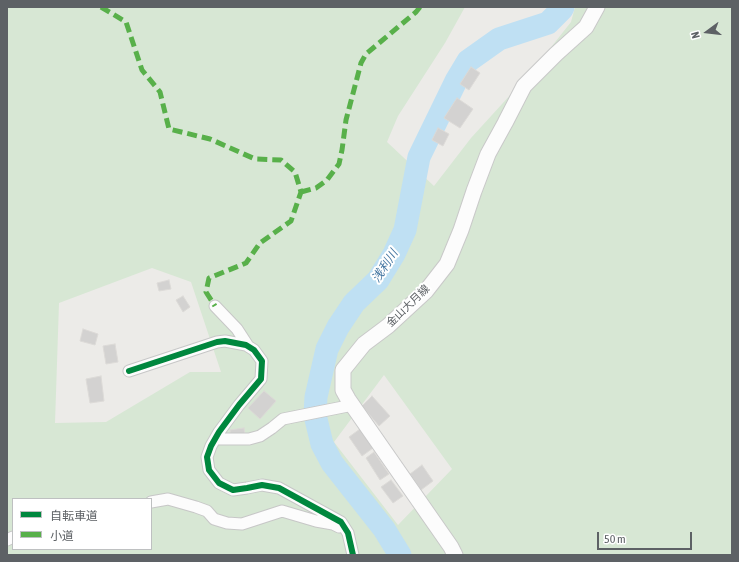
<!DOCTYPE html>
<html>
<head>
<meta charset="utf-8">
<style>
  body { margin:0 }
  #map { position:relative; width:739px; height:562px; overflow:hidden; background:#ecebe8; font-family:"Asap Condensed","Noto Sans JP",sans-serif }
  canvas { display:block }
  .frame { position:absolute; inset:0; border:8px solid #5d6165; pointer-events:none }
  .legend { position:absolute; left:12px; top:498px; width:140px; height:52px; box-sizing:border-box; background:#fff; border:1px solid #bec0c1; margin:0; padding:5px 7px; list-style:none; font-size:12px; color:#5d6165 }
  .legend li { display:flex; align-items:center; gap:8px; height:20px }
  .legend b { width:20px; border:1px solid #bec0c1 }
  .north { position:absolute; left:687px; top:12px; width:40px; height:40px; -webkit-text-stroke:3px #fff; paint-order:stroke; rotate:255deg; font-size:11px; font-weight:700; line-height:16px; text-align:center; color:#5d6165 }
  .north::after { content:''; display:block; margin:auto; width:14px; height:18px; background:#5d6165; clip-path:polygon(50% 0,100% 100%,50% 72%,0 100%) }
  .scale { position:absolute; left:597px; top:532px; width:95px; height:18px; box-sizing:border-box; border:2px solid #5d6165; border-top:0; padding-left:5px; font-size:12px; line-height:14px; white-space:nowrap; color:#5d6165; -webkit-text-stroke:3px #fff; paint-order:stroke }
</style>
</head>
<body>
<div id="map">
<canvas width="739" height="562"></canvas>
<div class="frame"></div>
<ul class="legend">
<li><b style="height:5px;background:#00873e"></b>自転車道</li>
<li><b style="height:5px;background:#58b04a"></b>小道</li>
</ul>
<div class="north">N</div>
<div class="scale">50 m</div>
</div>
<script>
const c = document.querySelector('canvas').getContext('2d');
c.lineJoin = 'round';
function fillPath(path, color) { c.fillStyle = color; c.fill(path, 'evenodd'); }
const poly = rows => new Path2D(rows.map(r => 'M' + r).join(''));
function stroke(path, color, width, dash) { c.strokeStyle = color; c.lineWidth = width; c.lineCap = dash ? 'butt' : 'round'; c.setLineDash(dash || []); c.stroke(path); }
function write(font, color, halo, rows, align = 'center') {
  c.font = font + ' "Asap Condensed","Noto Sans JP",sans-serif'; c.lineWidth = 4; c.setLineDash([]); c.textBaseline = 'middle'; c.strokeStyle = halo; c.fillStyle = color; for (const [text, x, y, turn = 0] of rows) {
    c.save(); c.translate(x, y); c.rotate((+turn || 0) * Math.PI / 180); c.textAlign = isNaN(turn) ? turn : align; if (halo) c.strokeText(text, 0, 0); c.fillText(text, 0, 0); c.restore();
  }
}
fillPath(poly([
  [7,7,465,7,445,43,398,116,387,142,434,186,471,138,533,70,571,22,575,7,732,7,732,555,7,555],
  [152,268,191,282,221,372,190,372,106,422,55,423,59,303],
  [384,375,452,469,398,525,334,442],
  [13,499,151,499,151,549,13,549]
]), '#d7e7d4');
stroke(poly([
  [400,555,384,529,332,463,322,444,315,415,316,397,327,349,338,327,354,303,378,280,394,254,405,230,419,157,456,81,468,61,499,39,548,23,562,9,563,7]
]), '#bfe0f3', 23);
const building = poly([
  [471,67,480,73,469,90,460,84,471,67],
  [457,98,473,109,460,128,444,118,457,98],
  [438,128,449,134,443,146,432,140,438,128],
  [169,280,171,289,159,291,157,283,169,280],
  [183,296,190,307,183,312,176,300,183,296],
  [83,329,98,334,95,345,80,341,83,329],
  [115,344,118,362,106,364,103,346,115,344],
  [101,376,104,401,90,403,86,379,101,376],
  [264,391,276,401,260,419,248,408,264,391],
  [372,396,390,416,379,426,362,406,372,396],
  [244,428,245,437,231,439,230,430,244,428],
  [360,429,373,448,362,456,349,437,360,429],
  [374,452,389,474,380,480,366,458,374,452],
  [422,465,433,481,421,490,410,474,422,465],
  [391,480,403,496,393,503,381,487,391,480]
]);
fillPath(building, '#d3d2d1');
stroke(building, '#dcdad7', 1);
const minor = poly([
  [215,306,237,329,248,346],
  [129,371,217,342,225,341,246,345,254,350,262,361,261,379,239,405,219,432,211,446,207,457,209,470,219,483,233,490,247,488,262,485,279,488,341,522,348,533,353,555],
  [215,439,249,439,260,436,272,428,283,419,353,405],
  [151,502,168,499,196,507,207,511,214,519,227,523,242,524,282,511,316,521,333,524,339,527],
  [7,540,13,537]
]);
const secondary = poly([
  [455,555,451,547,348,399,343,390,343,370,364,344,388,326,426,291,447,264,461,230,474,191,488,154,505,123,524,86,556,54,586,27,597,7]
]);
stroke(minor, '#c7c7c7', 13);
stroke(secondary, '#c9c9c9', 17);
stroke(minor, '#fcfcfc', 11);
stroke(secondary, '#fcfcfc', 15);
stroke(poly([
  [101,7,126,22,142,70,160,92,169,129,210,139,255,159,281,160,295,172,301,192,291,221,260,243,246,263,209,278,206,292,215,306],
  [301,192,316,188,327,180,339,164,342,150,346,120,361,63,366,54,416,12,420,7]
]), '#58b04a', 5, [10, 5]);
stroke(poly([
  [129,371,217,342,225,341,246,345,254,350,262,361,261,379,239,405,219,432,211,446,207,457,209,470,219,483,233,490,247,488,262,485,279,488,341,522,348,533,353,555]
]), '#00873e', 6);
write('11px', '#5d6165', '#fff', [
  ["金山大月線",408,306,-44]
]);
write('italic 12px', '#4677a2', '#fff', [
  ["浅利川",385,266,-57]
]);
</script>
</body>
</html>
